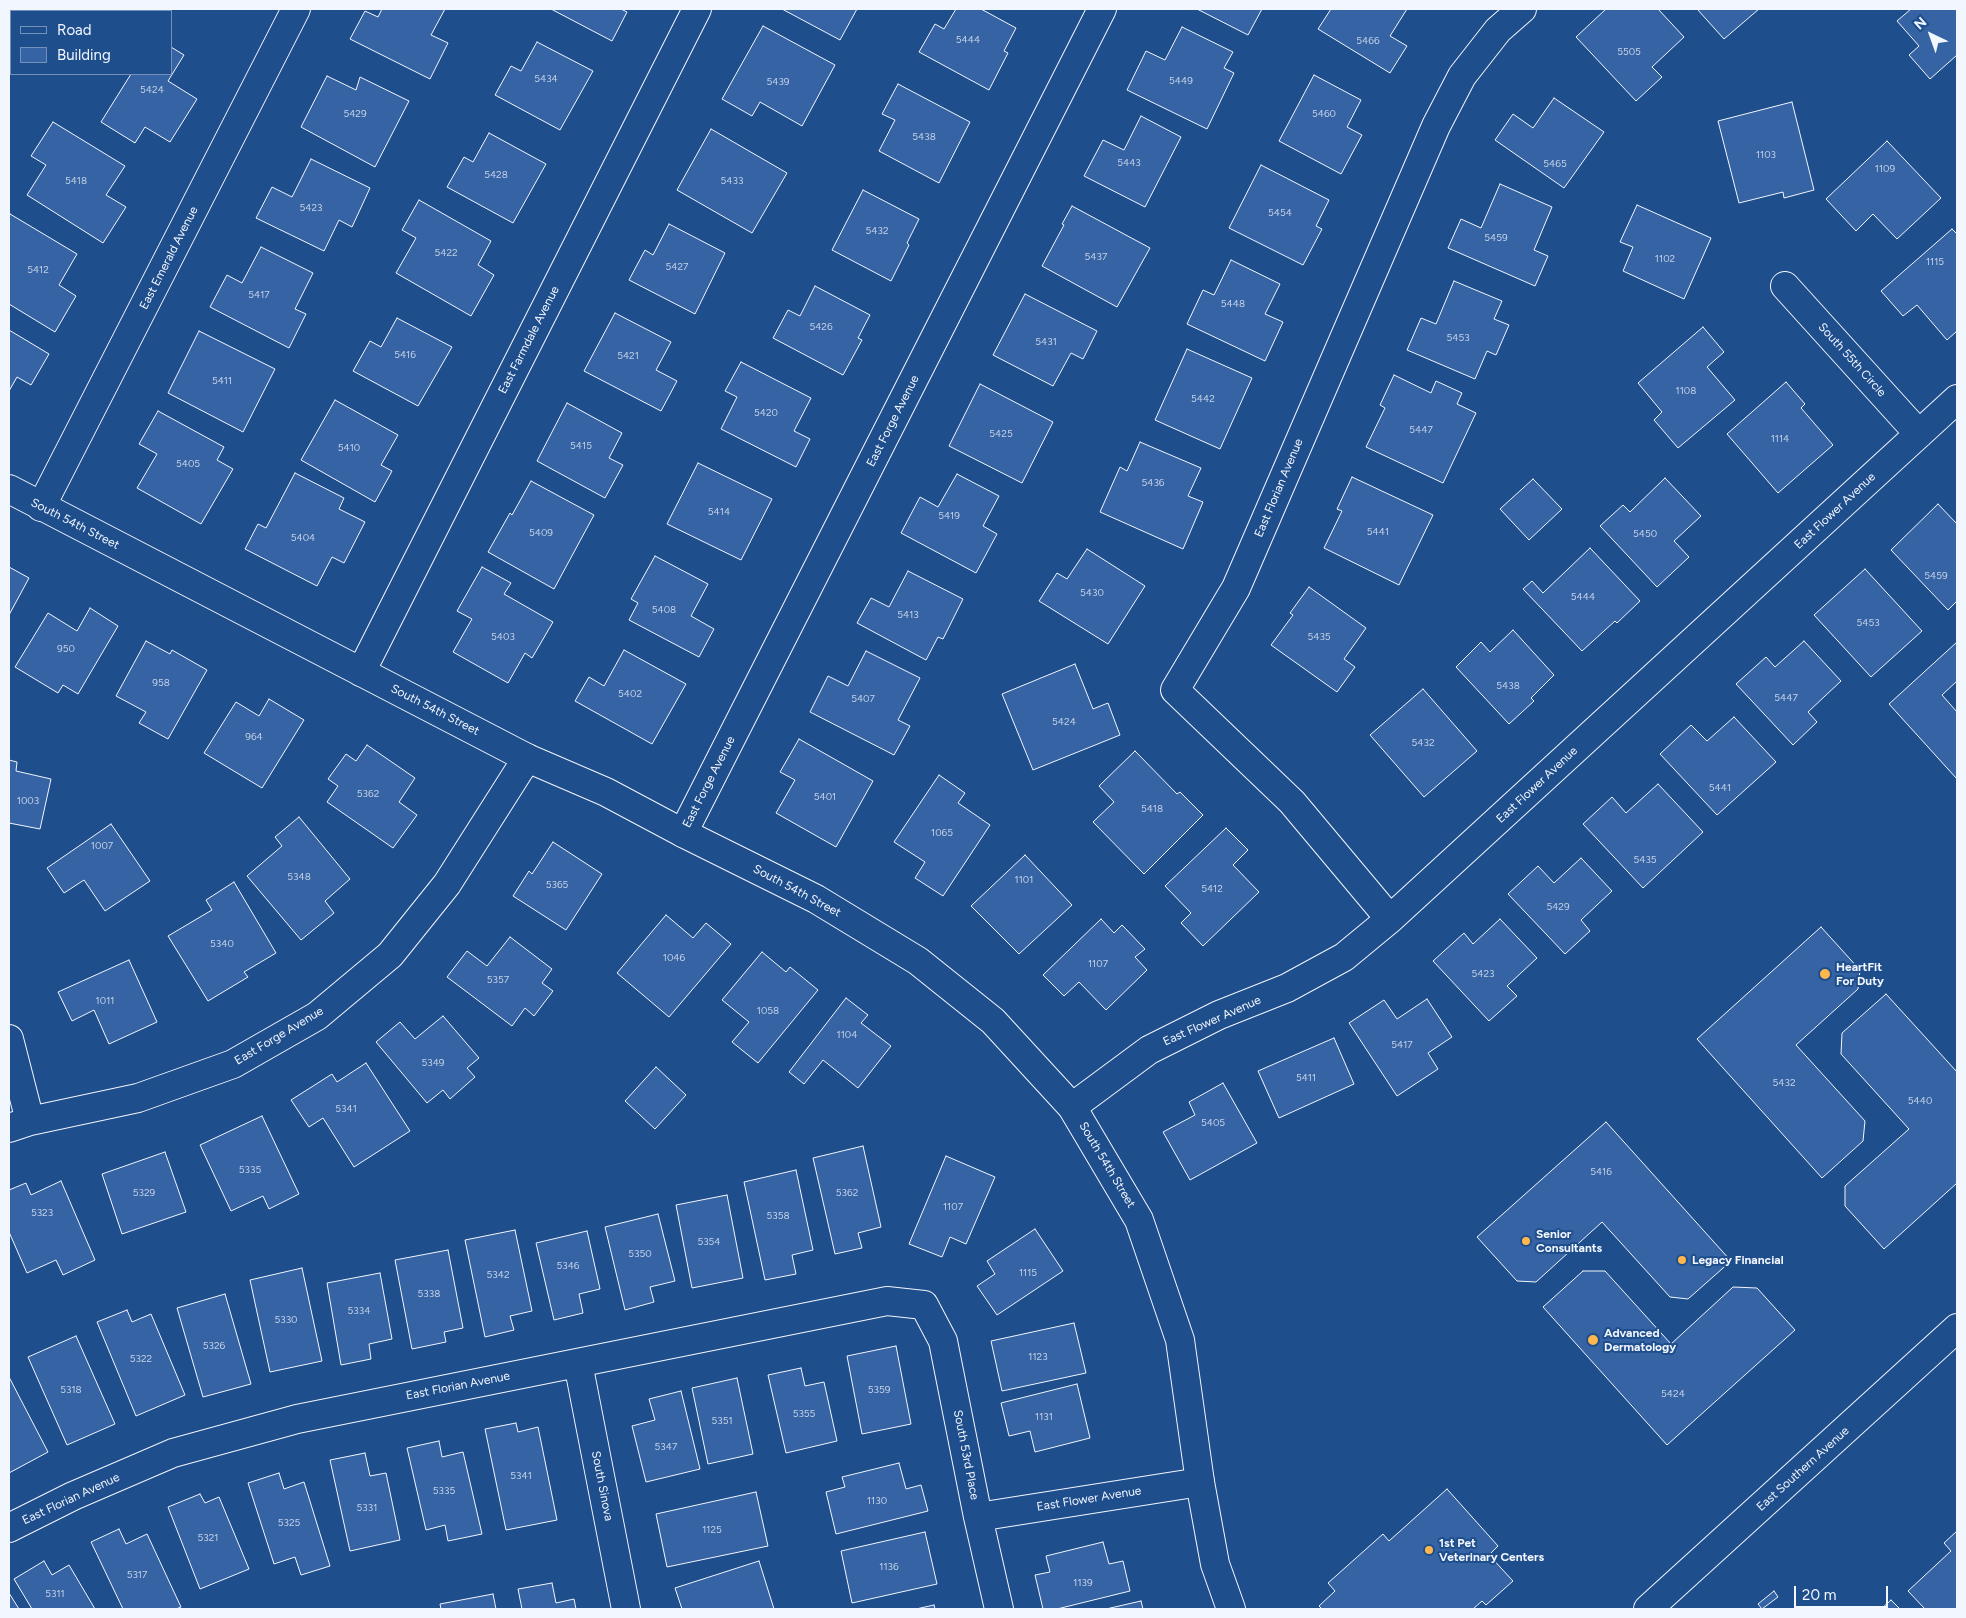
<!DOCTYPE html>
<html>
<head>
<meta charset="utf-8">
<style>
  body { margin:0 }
  #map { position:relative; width:1966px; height:1618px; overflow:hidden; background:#1f4e8c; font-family:Figtree,sans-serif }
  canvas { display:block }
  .frame { position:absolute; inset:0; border:10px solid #f2f6ff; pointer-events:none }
  .legend { position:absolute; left:10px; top:10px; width:162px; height:65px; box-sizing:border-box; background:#1f4e8c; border:1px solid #7391ba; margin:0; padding:6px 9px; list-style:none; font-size:15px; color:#f2f6ff }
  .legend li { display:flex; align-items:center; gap:10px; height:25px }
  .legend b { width:25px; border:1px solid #7391ba }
  .north { position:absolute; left:1906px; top:10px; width:50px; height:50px; -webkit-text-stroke:4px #1f4e8c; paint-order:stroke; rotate:318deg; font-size:14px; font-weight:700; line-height:20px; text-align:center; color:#f2f6ff }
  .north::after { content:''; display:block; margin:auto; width:18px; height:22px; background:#f2f6ff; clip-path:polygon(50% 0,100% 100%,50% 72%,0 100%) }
  .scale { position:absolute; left:1794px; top:1586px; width:94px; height:22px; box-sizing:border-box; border:2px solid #f2f6ff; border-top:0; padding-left:6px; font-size:15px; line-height:18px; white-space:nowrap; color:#f2f6ff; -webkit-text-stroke:4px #1f4e8c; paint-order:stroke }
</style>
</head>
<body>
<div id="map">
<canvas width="1966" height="1618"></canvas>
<div class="frame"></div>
<ul class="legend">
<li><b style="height:6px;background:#1f4e8c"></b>Road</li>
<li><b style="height:14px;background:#3563a3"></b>Building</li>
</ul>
<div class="north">N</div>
<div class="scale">20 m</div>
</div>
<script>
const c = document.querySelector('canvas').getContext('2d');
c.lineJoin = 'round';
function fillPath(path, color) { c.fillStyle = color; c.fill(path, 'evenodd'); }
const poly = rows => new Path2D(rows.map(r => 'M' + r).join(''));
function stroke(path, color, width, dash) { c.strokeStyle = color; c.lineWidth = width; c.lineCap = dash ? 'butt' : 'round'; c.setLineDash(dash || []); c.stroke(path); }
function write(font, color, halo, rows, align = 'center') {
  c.font = font + ' Figtree,sans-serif'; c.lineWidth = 4; c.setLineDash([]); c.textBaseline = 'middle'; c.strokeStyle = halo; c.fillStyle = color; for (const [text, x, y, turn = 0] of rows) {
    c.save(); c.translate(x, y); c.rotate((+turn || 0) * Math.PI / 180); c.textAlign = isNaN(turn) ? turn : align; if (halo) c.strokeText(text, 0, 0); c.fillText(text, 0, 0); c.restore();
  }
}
const building = poly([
  [42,9,110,9,110,11,41,11,42,9],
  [382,9,445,9,431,35,448,43,430,79,350,39,365,11,378,17,382,9],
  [551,9,621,9,627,12,612,41,551,9],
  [782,9,857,9,840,40,782,9],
  [956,9,981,9,1016,28,1004,51,1008,53,989,90,919,52,935,24,944,29,956,9],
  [1197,9,1262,9,1248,35,1197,9],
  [1331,9,1407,9,1390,36,1407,46,1390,73,1318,29,1331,9],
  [1606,9,1658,9,1684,37,1652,67,1662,77,1636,101,1576,37,1606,9],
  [1697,9,1759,9,1724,39,1697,9],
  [1911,9,1957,9,1957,55,1930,79,1909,55,1919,46,1897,21,1911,9],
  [763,26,835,65,802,126,760,102,752,116,722,99,763,26],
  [1182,27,1233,52,1224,68,1234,73,1207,129,1127,90,1146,51,1165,60,1182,27],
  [537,42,593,71,560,130,495,95,511,66,521,71,537,42],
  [171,47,184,55,168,81,197,99,170,142,145,127,135,143,101,122,131,74,171,74,171,47],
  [1314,75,1361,100,1347,127,1362,135,1341,174,1279,141,1314,75],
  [327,76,356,90,360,77,409,101,375,167,301,127,327,76],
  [898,84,970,122,939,183,879,151,895,120,882,114,898,84],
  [1554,98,1604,132,1564,188,1495,140,1513,114,1533,128,1554,98],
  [1792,102,1814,190,1784,198,1783,192,1739,203,1718,121,1792,102],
  [1141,116,1181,137,1145,207,1084,176,1103,140,1124,150,1141,116],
  [53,122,125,166,106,195,126,207,103,243,27,195,46,165,31,156,53,122],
  [711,129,787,173,752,233,677,190,711,129],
  [489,133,546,164,513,223,447,187,464,157,473,162,489,133],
  [1887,141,1941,198,1897,239,1873,214,1856,231,1826,199,1887,141],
  [311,159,370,188,352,227,339,220,324,251,256,218,272,187,292,197,311,159],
  [1261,165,1329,200,1316,226,1322,229,1303,265,1229,228,1261,165],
  [1500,184,1552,207,1534,250,1548,256,1535,286,1448,248,1461,219,1481,228,1500,184],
  [863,190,919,219,907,243,909,245,891,281,832,250,863,190],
  [419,200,491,241,478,265,494,275,471,316,396,273,416,238,402,230,419,200],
  [1637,205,1711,238,1684,299,1623,271,1633,247,1620,242,1637,205],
  [1072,206,1150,248,1117,307,1042,266,1064,225,1062,224,1072,206],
  [10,214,77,254,59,285,76,296,55,332,9,304,9,217,10,214],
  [669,224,725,253,695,314,629,280,645,250,653,255,669,224],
  [1952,229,1957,234,1957,331,1947,340,1917,305,1903,316,1881,291,1952,229],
  [261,247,313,273,295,309,306,314,289,348,210,307,227,275,242,283,261,247],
  [1231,260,1280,284,1265,314,1283,322,1265,361,1187,324,1203,290,1214,295,1231,260],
  [1454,281,1502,301,1494,319,1509,325,1496,355,1487,351,1475,379,1407,350,1421,318,1436,324,1454,281],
  [815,286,870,315,858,338,862,340,843,375,773,338,788,310,800,316,815,286],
  [1025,294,1097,331,1083,359,1071,353,1053,386,993,355,1025,294],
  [615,313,671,342,656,370,677,381,661,411,584,371,615,313],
  [397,318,452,347,418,406,353,371,370,341,381,347,397,318],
  [1703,327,1724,352,1707,367,1735,400,1678,448,1654,420,1662,412,1638,383,1703,327],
  [9,330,49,354,31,385,17,377,9,391,9,330],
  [199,331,275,369,243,432,168,393,199,331],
  [1187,349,1252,378,1220,449,1155,420,1187,349],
  [741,362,811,398,794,431,810,439,796,467,721,429,737,397,725,391,741,362],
  [1394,375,1431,393,1436,381,1462,393,1457,404,1476,413,1443,483,1366,447,1385,408,1380,405,1394,375],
  [1786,382,1805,404,1801,408,1833,445,1778,493,1727,434,1786,382],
  [980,384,1053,422,1022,483,949,446,980,384],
  [335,400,398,435,381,465,392,471,375,502,301,460,335,400],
  [567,403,622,433,609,458,623,465,605,498,537,461,567,403],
  [158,411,224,447,217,460,233,469,201,524,137,488,157,454,139,444,158,411],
  [1140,442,1201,468,1188,496,1203,502,1183,549,1100,512,1120,467,1127,471,1140,442],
  [698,463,772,499,741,560,667,524,698,463],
  [295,473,344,498,339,509,365,522,344,563,332,557,317,586,245,549,258,524,266,528,295,473],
  [957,474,999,496,983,526,997,534,976,573,901,533,920,497,938,507,957,474],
  [1352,477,1433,515,1399,585,1324,548,1342,511,1337,509,1352,477],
  [1665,478,1701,516,1674,541,1689,557,1657,587,1600,526,1623,505,1630,512,1665,478],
  [1533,479,1562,509,1529,540,1500,509,1533,479],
  [531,481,594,515,554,589,488,552,510,513,512,515,531,481],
  [1938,504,1957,524,1957,601,1948,610,1891,550,1938,504],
  [1590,548,1640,601,1617,623,1615,621,1582,651,1523,589,1532,581,1543,593,1590,548],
  [1087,549,1145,586,1108,644,1039,601,1057,573,1067,579,1087,549],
  [655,556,708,584,691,616,714,629,699,657,629,620,638,603,631,599,655,556],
  [9,567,29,578,9,615,9,567],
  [482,567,511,583,504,594,553,622,532,658,525,653,508,683,453,652,472,619,457,611,482,567],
  [1865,569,1922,631,1871,677,1814,615,1865,569],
  [908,571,963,599,943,639,938,637,926,660,857,623,871,598,889,607,908,571],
  [1309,587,1366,628,1344,659,1355,667,1337,692,1271,645,1293,615,1290,613,1309,587],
  [90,608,118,626,78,694,63,685,58,693,15,667,48,613,77,631,90,608],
  [1513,630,1554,675,1531,698,1534,701,1509,724,1456,667,1481,642,1490,652,1513,630],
  [146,641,170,654,172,650,207,670,168,739,139,723,146,712,116,696,146,641],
  [1804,641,1841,681,1808,712,1817,722,1793,745,1736,684,1766,657,1775,667,1804,641],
  [1957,642,1957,681,1942,695,1957,712,1957,779,1889,704,1957,642],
  [624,650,686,684,652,744,575,701,589,677,604,686,624,650],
  [866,651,920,678,898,720,910,726,894,755,810,712,828,676,848,686,866,651],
  [1075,664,1093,709,1108,703,1120,735,1033,770,1002,694,1075,664],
  [1423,689,1477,751,1424,797,1370,735,1423,689],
  [269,699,304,720,262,788,204,753,236,702,259,716,269,699],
  [1734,717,1776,762,1717,815,1660,754,1691,725,1707,741,1734,717],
  [799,739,873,781,836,847,776,813,795,780,780,772,799,739],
  [367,745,415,778,399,802,417,815,393,848,327,802,338,786,328,779,346,754,356,761,367,745],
  [1135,751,1177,794,1180,792,1203,815,1144,874,1093,822,1114,802,1099,786,1135,751],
  [9,760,17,762,16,771,51,779,40,829,9,823,9,760],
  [939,775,965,793,958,803,990,825,943,896,915,878,925,862,894,842,939,775],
  [1658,784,1703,832,1643,888,1583,824,1612,797,1626,813,1658,784],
  [299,817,350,879,325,901,334,913,301,940,247,876,282,846,275,837,299,817],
  [111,824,150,881,105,911,84,880,64,893,47,868,111,824],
  [1226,828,1248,850,1233,865,1259,892,1203,946,1181,923,1191,913,1165,886,1226,828],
  [553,842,602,874,566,930,513,896,529,871,532,874,553,842],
  [1025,855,1072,905,1019,954,971,906,1025,855],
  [1581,858,1612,891,1581,920,1590,931,1565,954,1508,894,1538,866,1554,883,1581,858],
  [234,882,276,953,244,972,248,977,208,1001,168,936,212,910,206,900,234,882],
  [666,915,693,938,706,923,731,944,669,1017,617,973,666,915],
  [1101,919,1114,933,1122,925,1145,949,1135,957,1147,970,1106,1010,1079,982,1064,996,1043,975,1101,919],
  [1500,919,1537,958,1507,986,1517,996,1489,1021,1433,961,1464,933,1473,944,1500,919],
  [1821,927,1860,970,1858,989,1796,1045,1865,1121,1863,1141,1822,1178,1697,1039,1821,927],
  [510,937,552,969,542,983,553,991,534,1016,525,1008,512,1026,447,977,467,951,487,966,510,937],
  [762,952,786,972,790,967,818,990,758,1063,732,1042,749,1022,722,1000,762,952],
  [129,960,157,1022,109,1044,94,1010,72,1021,58,992,129,960],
  [1886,994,1957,1072,1957,1183,1884,1249,1845,1206,1845,1186,1909,1129,1841,1054,1842,1033,1886,994],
  [846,998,868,1015,861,1023,891,1046,858,1088,823,1060,804,1084,789,1072,846,998],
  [1427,999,1452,1037,1428,1053,1438,1069,1397,1096,1349,1023,1384,1000,1397,1019,1427,999],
  [443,1016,479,1058,467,1068,475,1077,450,1099,443,1090,427,1103,376,1042,400,1022,415,1039,443,1016],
  [1334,1038,1354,1084,1279,1118,1258,1071,1334,1038],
  [366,1063,410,1131,354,1167,323,1118,309,1127,291,1100,332,1074,337,1082,366,1063],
  [656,1067,686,1095,655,1129,625,1101,656,1067],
  [1223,1083,1257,1143,1190,1180,1163,1132,1195,1115,1189,1102,1223,1083],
  [262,1116,299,1194,269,1209,263,1196,231,1211,200,1145,262,1116],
  [1606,1122,1731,1261,1688,1299,1670,1297,1602,1222,1536,1282,1517,1281,1477,1237,1606,1122],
  [863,1146,881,1227,858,1233,862,1248,835,1254,813,1158,863,1146],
  [165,1152,186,1212,122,1234,102,1174,165,1152],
  [946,1156,995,1177,966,1244,950,1237,942,1257,909,1244,946,1156],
  [796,1170,813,1250,792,1255,796,1274,765,1280,744,1182,796,1170],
  [61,1181,95,1260,63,1275,56,1260,27,1273,9,1232,9,1190,26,1183,31,1195,61,1181],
  [727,1195,743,1278,692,1288,676,1205,727,1195],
  [658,1214,675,1281,650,1287,654,1302,625,1310,605,1227,658,1214],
  [1035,1229,1063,1271,997,1315,977,1286,995,1274,987,1261,1035,1229],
  [515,1230,532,1311,510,1316,514,1330,485,1337,465,1240,515,1230],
  [587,1231,600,1289,579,1294,583,1313,554,1320,536,1243,587,1231],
  [448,1250,463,1328,444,1332,446,1342,412,1349,395,1260,448,1250],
  [302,1268,322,1361,270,1372,250,1280,302,1268],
  [1583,1271,1605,1271,1671,1344,1733,1287,1757,1288,1795,1330,1667,1445,1543,1307,1583,1271],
  [380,1273,392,1339,369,1344,371,1359,341,1365,327,1283,380,1273],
  [225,1294,251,1384,203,1397,177,1308,225,1294],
  [127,1310,132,1322,151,1314,185,1395,136,1416,97,1322,127,1310],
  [1074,1323,1086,1373,1002,1391,991,1341,1074,1323],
  [76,1336,115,1424,67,1445,28,1357,76,1336],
  [896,1346,911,1424,862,1434,847,1356,896,1346],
  [801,1368,805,1386,824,1382,837,1441,786,1453,768,1375,801,1368],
  [9,1377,48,1452,9,1473,9,1377],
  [737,1378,753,1454,708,1464,692,1388,737,1378],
  [1077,1384,1090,1438,1035,1452,1030,1431,1009,1436,1001,1403,1077,1384],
  [681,1391,700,1469,646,1482,632,1426,655,1420,649,1399,681,1391],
  [516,1423,518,1432,538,1427,557,1520,506,1530,485,1429,516,1423],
  [439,1441,442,1457,463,1452,482,1534,448,1541,445,1525,426,1530,407,1448,439,1441],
  [365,1453,370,1476,386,1473,400,1540,350,1551,330,1460,365,1453],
  [899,1463,906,1489,921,1485,928,1511,836,1534,826,1492,845,1487,842,1477,899,1463],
  [279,1473,284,1489,304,1482,330,1566,301,1575,295,1557,274,1564,248,1483,279,1473],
  [1447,1489,1498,1546,1489,1555,1513,1581,1486,1605,1482,1601,1473,1609,1322,1609,1319,1606,1335,1591,1328,1583,1383,1534,1389,1541,1447,1489],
  [756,1492,768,1546,667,1567,656,1514,756,1492],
  [200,1494,205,1503,219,1497,249,1569,200,1589,168,1507,200,1494],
  [119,1529,126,1544,147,1534,181,1607,176,1609,123,1609,91,1542,119,1529],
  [1957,1531,1957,1609,1925,1609,1908,1591,1951,1551,1944,1543,1957,1531],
  [925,1532,937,1584,852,1603,841,1551,925,1532],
  [1103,1542,1109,1564,1123,1561,1130,1591,1057,1609,1043,1609,1035,1575,1050,1572,1046,1556,1103,1542],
  [44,1561,52,1575,69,1565,95,1609,32,1609,14,1579,44,1561],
  [759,1561,774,1609,682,1609,675,1588,759,1561],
  [552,1583,556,1603,574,1599,576,1609,522,1609,518,1589,552,1583],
  [1774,1591,1778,1597,1762,1609,1758,1604,1774,1591],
  [9,1593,19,1609,9,1609,9,1593],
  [493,1594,496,1609,441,1609,440,1604,493,1594],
  [1891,1600,1900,1609,1881,1609,1891,1600],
  [1141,1601,1143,1609,1106,1609,1141,1601],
  [934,1605,935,1609,916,1609,934,1605]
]);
fillPath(building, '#3563a3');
stroke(building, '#f2f6ff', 1);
const street = poly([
  [1785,286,1919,434],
  [41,507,296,9],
  [361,672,697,9],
  [683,833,1102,9],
  [1390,919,1292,802,1175,690,1236,588,1436,126,1462,76,1498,30,1522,9],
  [9,1039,30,1121],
  [1072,1107,1149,1050,1219,1015,1287,988,1344,957,1390,919,1957,399],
  [9,1128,30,1121,138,1098,233,1064,317,1016,390,955,447,884,527,758],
  [578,1363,626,1609],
  [978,1517,1200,1482],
  [9,1528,73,1496,173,1453,297,1419,887,1301,924,1305,943,1341,978,1517,999,1609]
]);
const secondary = poly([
  [9,489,527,758,606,792,683,833,816,899,918,961,993,1021,1072,1107,1139,1220,1180,1340,1200,1482,1215,1564,1231,1609],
  [1648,1609,1957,1328]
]);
stroke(street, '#f2f6ff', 30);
stroke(secondary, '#f2f6ff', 30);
stroke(street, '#1f4e8c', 28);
stroke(secondary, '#1f4e8c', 28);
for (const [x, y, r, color] of [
  [1825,974,6,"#ffb74d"],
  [1526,1241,5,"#ffb74d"],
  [1682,1260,5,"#ffb74d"],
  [1593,1340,6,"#ffb74d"],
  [1429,1550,5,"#ffb74d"]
]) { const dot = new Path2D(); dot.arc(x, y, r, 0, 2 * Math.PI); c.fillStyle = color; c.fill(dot); stroke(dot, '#1f4e8c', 2); }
write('10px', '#c3d1e8', null, [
  ["5444",968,40],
  ["5466",1368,41],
  ["5505",1629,52],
  ["5434",546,79],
  ["5449",1181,81],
  ["5439",778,82],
  ["5424",152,90],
  ["5429",355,114],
  ["5460",1324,114],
  ["5438",924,137],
  ["1103",1766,155],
  ["5443",1129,163],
  ["5465",1555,164],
  ["1109",1885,169],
  ["5428",496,175],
  ["5418",76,181],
  ["5433",732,181],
  ["5423",311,208],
  ["5454",1280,213],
  ["5432",877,231],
  ["5459",1496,238],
  ["5422",446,253],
  ["5437",1096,257],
  ["1102",1665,259],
  ["1115",1935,262],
  ["5427",677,267],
  ["5412",38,270],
  ["5417",259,295],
  ["5448",1233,304],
  ["5426",821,327],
  ["5453",1458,338],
  ["5431",1046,342],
  ["5416",405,355],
  ["5421",628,356],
  ["5411",222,381],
  ["1108",1686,391],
  ["5442",1203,399],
  ["5420",766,413],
  ["5447",1421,430],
  ["5425",1001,434],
  ["1114",1780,439],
  ["5415",581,446],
  ["5410",349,448],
  ["5405",188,464],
  ["5436",1153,483],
  ["5414",719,512],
  ["5419",949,516],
  ["5441",1378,532],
  ["5409",541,533],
  ["5450",1645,534],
  ["5404",303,538],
  ["5459",1936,576],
  ["5430",1092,593],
  ["5444",1583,597],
  ["5408",664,610],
  ["5413",908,615],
  ["5453",1868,623],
  ["5403",503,637],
  ["5435",1319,637],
  ["950",66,649],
  ["958",161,683],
  ["5438",1508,686],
  ["5402",630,694],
  ["5447",1786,698],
  ["5407",863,699],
  ["5424",1064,722],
  ["964",254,737],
  ["5432",1423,743],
  ["5441",1720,788],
  ["5362",368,794],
  ["5401",825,797],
  ["1003",28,801],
  ["5418",1152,809],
  ["1065",942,833],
  ["1007",102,846],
  ["5435",1645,860],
  ["5348",299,877],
  ["1101",1024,880],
  ["5365",557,885],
  ["5412",1212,889],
  ["5429",1558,907],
  ["5340",222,944],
  ["1046",674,958],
  ["1107",1098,964],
  ["5423",1483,974],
  ["5357",498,980],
  ["1011",105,1001],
  ["1058",768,1011],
  ["1104",847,1035],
  ["5417",1402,1045],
  ["5349",433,1063],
  ["5411",1306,1078],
  ["5432",1784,1083],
  ["5440",1920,1101],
  ["5341",346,1109],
  ["5405",1213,1123],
  ["5335",250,1170],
  ["5416",1601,1172],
  ["5329",144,1193],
  ["5362",847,1193],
  ["1107",953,1207],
  ["5323",42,1213],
  ["5358",778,1216],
  ["5354",709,1242],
  ["5350",640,1254],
  ["5346",568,1266],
  ["1115",1028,1273],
  ["5342",498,1275],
  ["5338",429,1294],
  ["5334",359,1311],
  ["5330",286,1320],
  ["5326",214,1346],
  ["1123",1038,1357],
  ["5322",141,1359],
  ["5318",71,1390],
  ["5359",879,1390],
  ["5424",1673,1394],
  ["5355",804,1414],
  ["1131",1044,1417],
  ["5351",722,1421],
  ["5347",666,1447],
  ["5341",521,1476],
  ["5335",444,1491],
  ["1130",877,1501],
  ["5331",367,1508],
  ["5325",289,1523],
  ["1125",712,1530],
  ["5321",208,1538],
  ["1136",889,1567],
  ["5317",137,1575],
  ["1139",1083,1583],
  ["5311",55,1594]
]);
write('12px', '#f2f6ff', '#1f4e8c', [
  ["East Emerald Avenue",169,258,-63],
  ["East Farmdale Avenue",529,340,-63],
  ["South 55th Circle",1852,360,48],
  ["East Forge Avenue",893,421,-63],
  ["East Florian Avenue",1279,488,-67],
  ["East Flower Avenue",1835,511,-43],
  ["South 54th Street",75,524,27],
  ["South 54th Street",435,710,27],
  ["East Forge Avenue",709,782,-63],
  ["East Flower Avenue",1537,785,-43],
  ["South 54th Street",797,891,28],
  ["East Flower Avenue",1212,1021,-24],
  ["East Forge Avenue",279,1036,-31],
  ["South 54th Street",1107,1165,59],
  ["East Florian Avenue",458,1386,-11],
  ["South 53rd Place",966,1455,79],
  ["East Southern Avenue",1803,1469,-42],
  ["South Sinova",602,1486,79],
  ["East Florian Avenue",71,1499,-25],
  ["East Flower Avenue",1089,1499,-9]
]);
write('bold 12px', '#f2f6ff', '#1f4e8c', [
  ["HeartFit",1836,967],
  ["For Duty",1836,981],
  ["Senior",1536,1234],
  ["Consultants",1536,1248],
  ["Legacy Financial",1692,1260],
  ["Advanced",1604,1333],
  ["Dermatology",1604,1347],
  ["1st Pet",1439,1543],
  ["Veterinary Centers",1439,1557]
], 'left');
</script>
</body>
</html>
